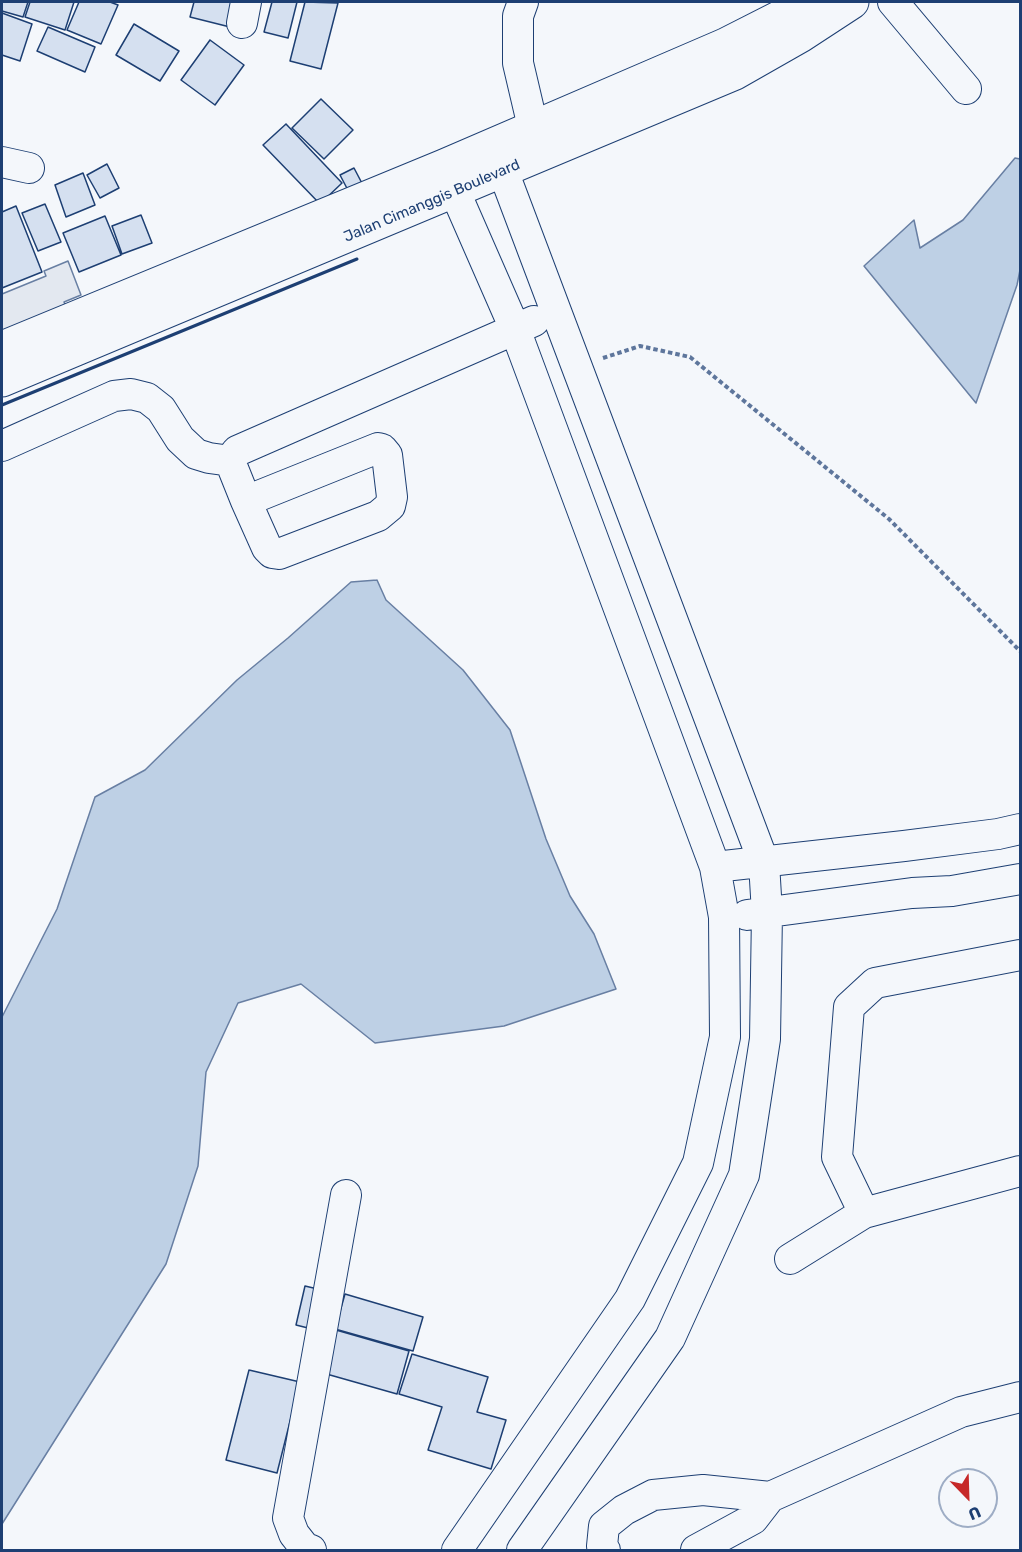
<!DOCTYPE html>
<style>
body{margin:0}
#map{position:relative;width:1022px;height:1552px;overflow:hidden;background:#f4f7fb;font-family:Rubik,sans-serif}
canvas{display:block}
.frame{position:absolute;inset:0;border:3px solid #1d3f73;pointer-events:none}
.north{position:absolute;left:938px;top:1468px;width:60px;height:60px;box-sizing:border-box;background:#f4f7fb;border:2px solid #9eadc5;border-radius:50%;rotate:157deg;font-size:16px;font-weight:700;line-height:24px;text-align:center;color:#1d3f73}
.north::after{content:'';display:block;margin:auto;width:21px;height:27px;background:#c62828;clip-path:polygon(50% 0,100% 100%,50% 72%,0 100%)}
</style>
<div id="map">
<canvas width="1022" height="1552"></canvas>
<div class="frame"></div>
<div class="north">U</div>
</div>
<script>
const ctx = document.querySelector('canvas').getContext('2d');
ctx.lineJoin = 'round';
function fillPath(path, color) { ctx.fillStyle = color; ctx.fill(path, 'evenodd'); }
const poly = rows => new Path2D(rows.map(r => 'M' + r).join(''));
function trace(path, color, width, dash) { ctx.strokeStyle = color; ctx.lineWidth = width; ctx.lineCap = dash ? 'butt' : 'round'; ctx.setLineDash(dash || []); ctx.stroke(path); }
function label(font, color, halo, rows, align = 'center') {
  ctx.font = font + ' Rubik,sans-serif'; ctx.lineWidth = 4.5; ctx.setLineDash([]); ctx.textBaseline = 'middle'; ctx.strokeStyle = halo; ctx.fillStyle = color; for (const [text, x, y, turn = 0] of rows) {
    ctx.save(); ctx.translate(x, y); ctx.rotate((+turn || 0) * Math.PI / 180); ctx.textAlign = isNaN(turn) ? turn : align; if (halo) ctx.strokeText(text, 0, 0); ctx.fillText(text, 0, 0); ctx.restore();
  }
}
const parking = poly([
 [68,261,81,295,64,302,66,307,2,333,2,294,46,276,44,271,68,261]
]);
const water = poly([
 [1015,158,1020,159,1020,270,1017,285,976,403,864,266,914,220,920,248,963,220,1015,158],
 [377,580,386,600,463,670,510,730,546,839,570,896,594,934,616,989,504,1026,375,1043,301,984,238,1003,206,1072,198,1166,166,1264,2,1524,2,1017,57,909,95,797,145,770,237,680,288,638,351,582,377,580]
]);
const building = poly([
 [2,2,28,2,23,17,2,11,2,2],
 [30,2,74,2,65,30,25,17,30,2],
 [79,2,110,2,118,5,101,44,67,30,79,2],
 [194,2,241,2,234,28,190,17,194,2],
 [272,2,297,2,288,38,264,32,272,2],
 [305,2,338,3,321,69,290,61,305,2],
 [2,13,32,24,20,61,2,55,2,13],
 [134,24,179,51,160,81,116,55,134,24],
 [48,27,95,47,85,72,37,51,48,27],
 [210,40,244,65,215,105,181,80,210,40],
 [321,99,353,130,324,159,292,128,321,99],
 [286,124,342,183,320,204,263,145,286,124],
 [107,164,119,188,100,198,87,175,107,164],
 [354,168,365,189,351,196,340,175,354,168],
 [83,173,95,205,66,217,55,185,83,173],
 [45,204,61,242,38,251,22,213,45,204],
 [16,206,42,272,2,288,2,212,16,206],
 [141,215,152,243,122,254,112,226,141,215],
 [105,216,121,255,79,272,63,233,105,216],
 [305,1286,326,1291,316,1330,296,1325,305,1286],
 [345,1294,423,1317,413,1351,335,1329,345,1294],
 [336,1330,409,1351,397,1394,323,1373,336,1330],
 [412,1354,488,1377,477,1412,506,1420,491,1469,428,1450,442,1407,399,1394,412,1354],
 [249,1370,300,1382,277,1473,226,1460,249,1370]
]);
const path = poly([
 [603,358,640,346,690,357,889,519,1020,651]
]);
const minor = poly([
 [523,2,518,16,518,63,533,127],
 [893,2,966,89],
 [242,23,246,2],
 [494,147,764,863,767,913,765,1039,744,1175,670,1338,522,1550],
 [2,162,29,168],
 [445,169,515,329,715,867,724,917,725,1037,698,1163,630,1299,457,1550],
 [2,446,114,396,131,394,147,398,161,409,180,439,196,454,209,458,231,461],
 [246,501,378,448,382,449,387,455,392,497,390,506,378,516,279,554,272,553,267,548,246,501,232,466,232,458,237,451,534,321],
 [715,867,904,846,998,834,1020,829],
 [747,915,912,893,952,891,1020,879],
 [864,1213,837,1157,849,1007,875,983,1020,955],
 [790,1259,864,1213,1020,1171],
 [770,1497,961,1412,1020,1397],
 [311,1550,305,1548,294,1534,288,1518,346,1195],
 [605,1550,602,1546,604,1526,624,1510,653,1495,703,1490,770,1497,753,1519,696,1550]
]);
const major = poly([
 [2,348,444,166,725,45,794,10,805,2],
 [2,380,735,73,800,36,852,2]
]);
const wall = poly([
 [2,405,357,259]
]);
const streetNames = [
 ["Jalan Cimanggis Boulevard",432,201,-23]
];
fillPath(parking, '#e3e8f0');
trace(parking, '#687fa3', 1.5);
fillPath(water, '#bed0e5');
trace(water, '#687fa3', 1.5);
fillPath(building, '#d5e0f0');
trace(building, '#1d3f73', 1.5);
trace(minor, '#1d3f73', 32);
trace(major, '#1d3f73', 35);
trace(path, '#5e769c', 4, [4.5, 3]);
trace(minor, '#f4f7fb', 30);
trace(major, '#f4f7fb', 33);
trace(wall, '#1d3f73', 3);
label('15px', '#1d3f73', '#f4f7fb', streetNames);
</script>
